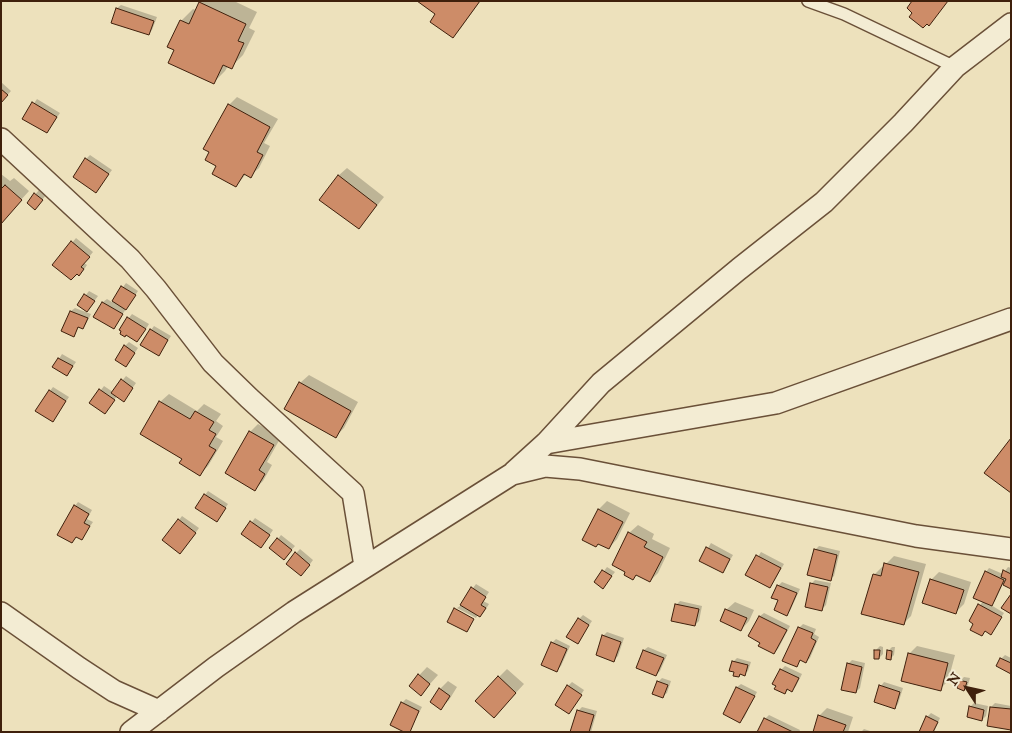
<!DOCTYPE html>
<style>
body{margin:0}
#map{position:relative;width:1012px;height:733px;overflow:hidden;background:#ede1bc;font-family:"IM FELL Great Primer",serif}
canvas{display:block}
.frame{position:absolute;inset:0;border:2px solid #3f200c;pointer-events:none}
.north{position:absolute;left:942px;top:663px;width:50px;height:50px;-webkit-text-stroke:4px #f3ecd3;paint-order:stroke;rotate:305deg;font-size:14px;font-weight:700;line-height:20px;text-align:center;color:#3f200c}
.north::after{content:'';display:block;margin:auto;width:18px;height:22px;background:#3f200c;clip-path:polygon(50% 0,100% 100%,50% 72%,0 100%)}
</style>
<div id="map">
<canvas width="1012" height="733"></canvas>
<div class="frame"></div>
<div class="north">N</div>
</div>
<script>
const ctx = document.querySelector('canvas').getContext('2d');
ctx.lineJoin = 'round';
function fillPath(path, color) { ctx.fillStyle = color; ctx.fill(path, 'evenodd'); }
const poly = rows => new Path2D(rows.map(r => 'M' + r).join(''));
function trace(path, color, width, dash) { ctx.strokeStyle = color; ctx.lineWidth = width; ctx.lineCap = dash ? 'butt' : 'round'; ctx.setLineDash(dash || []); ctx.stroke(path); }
const shadow = poly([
 [202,1,234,1,257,12,249,28,255,31,243,55,231,67,228,66,225,71,213,83,176,49,181,21,193,9,196,10],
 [420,1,480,1,461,28,453,37,437,14],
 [121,5,157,17,152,30,148,34,117,8],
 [1,82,11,91,1,102],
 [237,97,278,119,264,143,270,146,259,168,250,176,246,174,236,186,218,166,229,105],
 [37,99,60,113,47,132,24,118],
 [90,155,112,170,96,191,86,159],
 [347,168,384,197,359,228,338,176],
 [1,174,10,181,14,178,29,191,1,222],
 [39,190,46,195,39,204,28,203],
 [76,238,93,252,84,263,87,265,83,271,54,265],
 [126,283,138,291,114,327,95,316,103,302,107,299,112,302],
 [89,291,98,296,87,311,78,305],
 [75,308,91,314,86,324,83,328,79,327,73,335,63,331,71,311],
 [132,314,149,324,141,337,120,329],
 [154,326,171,336,159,354,151,330],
 [129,342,138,348,126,366,125,346],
 [62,354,76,362,67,375,54,367],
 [309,375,358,402,344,428,336,436,300,383],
 [126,376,136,383,127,396,117,396,108,409,91,403,104,386,113,392],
 [53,387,69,397,53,421,50,391],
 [169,394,197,411,204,404,221,414,216,421,223,426,216,437,223,441,208,466,200,474,184,459,160,402],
 [258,424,281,437,267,462,272,465,263,481,255,489,250,432],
 [208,491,228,504,220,516,205,495],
 [607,501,630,513,617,539,609,548,599,509],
 [78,502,92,510,87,519,93,522,82,538,77,536,72,542,75,506],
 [182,516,199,528,184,549,164,540],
 [255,518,273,530,264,543,243,534],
 [638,525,654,534,652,539,670,548,658,573,650,581,629,533],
 [281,535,295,546,287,555,278,539],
 [711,543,733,555,723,572,701,560],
 [819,546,840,551,834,576,830,579,815,550],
 [300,549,313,560,305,571,287,563],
 [761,552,784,564,773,583,769,587,747,574],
 [894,556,926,564,911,616,903,624,874,575,882,567,884,567,886,564],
 [607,567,615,572,603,587,596,582],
 [1008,567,1011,568,1011,587,1003,584,995,601,991,605,1004,613,991,633,986,630,982,635,975,623,970,620,983,601,986,572,989,568,1003,574],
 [939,572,971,582,964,604,956,612,931,580],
 [815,580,831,583,826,605,822,609,811,584],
 [782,582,800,589,790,611,786,614,780,599,778,586],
 [476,584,489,592,483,601,489,604,484,612,480,616,478,614,476,618,457,608,460,606],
 [680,601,702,606,699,621,695,625,676,605],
 [735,602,754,610,749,621,741,630,726,610],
 [764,613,790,626,778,649,774,653,750,636,760,616],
 [583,615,592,621,577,643,579,619],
 [803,624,816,629,814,634,819,637,810,658,806,662,801,659,796,666,799,628],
 [607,632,624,638,618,656,614,660,603,636],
 [556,639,570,646,561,666,557,670,552,643],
 [880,646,883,647,883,654,879,658,876,650],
 [917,646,955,655,948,681,940,689,909,654],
 [648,647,667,655,660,671,656,675,638,667,644,650],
 [892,647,895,647,894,655,890,659,888,651],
 [1005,655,1011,658,1011,673,1001,659],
 [737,658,751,662,748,671,744,674,741,674,739,676,736,671,733,662],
 [852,660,865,663,860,688,856,692,848,664],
 [785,666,802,674,796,686,792,690,789,689,785,693,781,670],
 [427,667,438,675,421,694,410,685],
 [507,669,524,684,502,708,499,677],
 [964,677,970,678,968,685,964,689,960,681],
 [662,678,671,681,667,693,663,696,658,682],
 [448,681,457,687,449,700,441,708,440,689],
 [572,682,584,690,572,709,568,686],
 [884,682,903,688,898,704,895,707,881,686],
 [741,684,757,692,744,718,740,721,724,713,737,687],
 [406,699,422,707,409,732,402,703],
 [974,703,988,706,986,716,982,720,970,707],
 [995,703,1011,706,1011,728,991,707],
 [582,707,597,711,591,732,572,732,578,711],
 [827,708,853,717,848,732,814,732,819,716],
 [931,713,940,718,934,732,920,732,927,717],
 [769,715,800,730,799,732,758,732,765,719],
 [864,729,873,732,861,732]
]);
const building = poly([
 [417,1,480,1,453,38,430,22,435,14,417,1],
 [912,1,948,1,929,26,927,24,923,28,909,17,912,13,907,8,912,1],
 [199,2,246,24,238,41,244,43,232,69,223,65,214,84,168,63,174,50,167,47,180,20,189,24,199,2],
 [116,8,154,21,149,35,111,23,116,8],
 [1,89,8,95,1,103,1,89],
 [32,102,57,117,47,133,22,119,32,102],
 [228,104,270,127,257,152,263,155,251,178,244,174,236,187,212,174,216,166,205,160,209,152,203,149,228,104],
 [85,158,109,174,96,193,73,177,85,158],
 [338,175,377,205,359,229,319,200,338,175],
 [5,185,22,200,1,224,1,189,5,185],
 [34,193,43,200,35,210,27,203,34,193],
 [71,241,90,257,81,267,84,269,79,276,77,274,71,280,52,265,71,241],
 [121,286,136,295,126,310,112,301,121,286],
 [84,294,95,301,87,312,77,305,84,294],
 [102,302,123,314,114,329,93,317,102,302],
 [70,311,88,318,83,329,78,327,74,337,61,331,70,311],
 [127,317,146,329,137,342,126,335,125,337,120,334,121,331,119,330,127,317],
 [150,329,168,340,159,356,140,345,150,329],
 [124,345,135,353,126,367,115,360,124,345],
 [58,358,73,366,67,376,52,367,58,358],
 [121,379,133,388,124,402,111,393,121,379],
 [299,382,351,411,336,438,284,409,299,382],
 [99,389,115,400,105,414,89,403,99,389],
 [49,390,66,401,53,422,35,411,49,390],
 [159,401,190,419,195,411,214,422,209,430,216,434,209,446,216,450,200,476,179,463,182,459,140,434,159,401],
 [249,431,274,445,259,470,265,474,255,491,225,473,249,431],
 [1011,438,1011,493,984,473,1011,438],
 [204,494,226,508,217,522,195,508,204,494],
 [74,505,89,514,84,523,90,526,82,540,76,537,72,543,57,535,74,505],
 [598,509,623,522,609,549,598,544,596,547,582,540,598,509],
 [178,519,196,533,180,554,162,540,178,519],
 [250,521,270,535,261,548,241,534,250,521],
 [628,532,647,542,644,547,663,557,650,582,636,575,633,580,624,575,625,572,612,565,628,532],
 [277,538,292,550,284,560,269,548,277,538],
 [706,547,730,559,723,573,699,561,706,547],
 [814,549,837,555,831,581,807,575,814,549],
 [295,552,310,565,301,576,286,564,295,552],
 [756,555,781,568,770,588,745,575,756,555],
 [884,563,919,572,904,625,861,614,873,574,881,576,884,563],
 [602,570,612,576,603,589,594,582,602,570],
 [1003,570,1011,574,1011,589,1003,585,1006,579,1001,577,1003,570],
 [985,571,1004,580,992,606,973,598,985,571],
 [930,579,964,590,956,614,922,603,930,579],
 [810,583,828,587,822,611,805,607,810,583],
 [777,585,797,593,787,616,774,610,778,600,771,598,777,585],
 [471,587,486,597,481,605,486,608,480,617,460,605,471,587],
 [1011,594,1011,614,1001,608,1011,594],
 [675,604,699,609,695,626,671,621,675,604],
 [978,604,1002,617,991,635,985,631,982,636,970,630,973,624,969,621,978,604],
 [454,608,474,619,467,632,447,622,454,608],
 [725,609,747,618,741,631,720,621,725,609],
 [759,616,787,630,774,654,758,646,760,643,748,636,759,616],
 [578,618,589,625,578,644,566,637,578,618],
 [798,627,813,633,811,638,816,641,806,663,800,660,797,667,782,661,798,627],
 [602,635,621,642,614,662,596,655,602,635],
 [551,642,567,649,557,672,541,665,551,642],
 [643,650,664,658,656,676,636,668,643,650],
 [874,650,880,650,879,659,874,659,874,650],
 [887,650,892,651,891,660,886,659,887,650],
 [908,653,948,663,941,691,901,681,908,653],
 [1000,658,1011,663,1011,674,996,666,1000,658],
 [732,661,748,665,745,676,740,674,739,677,733,676,734,672,729,671,732,661],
 [847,663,862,667,856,693,841,690,847,663],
 [780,669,799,678,792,692,787,689,785,694,774,689,776,686,772,684,780,669],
 [418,674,430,684,421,696,409,686,418,674],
 [498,676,516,693,494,718,475,701,498,676],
 [959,680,967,682,964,691,957,688,959,680],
 [657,681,668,685,663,698,652,694,657,681],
 [567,685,582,695,569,714,555,705,567,685],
 [879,685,900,692,895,709,874,702,879,685],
 [736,687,755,696,740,723,723,714,736,687],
 [439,688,450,696,441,710,430,702,439,688],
 [401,702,419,711,410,732,404,732,390,725,401,702],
 [969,706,984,710,982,721,967,717,969,706],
 [990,707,1011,709,1011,730,987,726,990,707],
 [577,710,594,715,589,732,570,732,577,710],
 [818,715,846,725,843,732,813,732,818,715],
 [926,716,938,722,933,732,919,732,926,716],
 [764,718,793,732,757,732,764,718]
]);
const service = poly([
 [808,1,844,14,955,67]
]);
const minor = poly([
 [1,139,130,259,156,289,213,363,249,398,353,493,365,566],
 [546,443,776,403,1011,319],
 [514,472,546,443,601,383,739,269,824,202,903,123,955,67,1011,24],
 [1,613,79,668,114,691,159,711],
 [131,732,216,667,294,612,512,474,545,466,580,469,916,536,1011,549]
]);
fillPath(shadow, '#0003');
fillPath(building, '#cd8c68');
trace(building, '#3f200c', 1);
trace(service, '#6a5038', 14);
trace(minor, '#6a5038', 24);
trace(service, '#f3ecd3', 11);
trace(minor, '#f3ecd3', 21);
</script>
